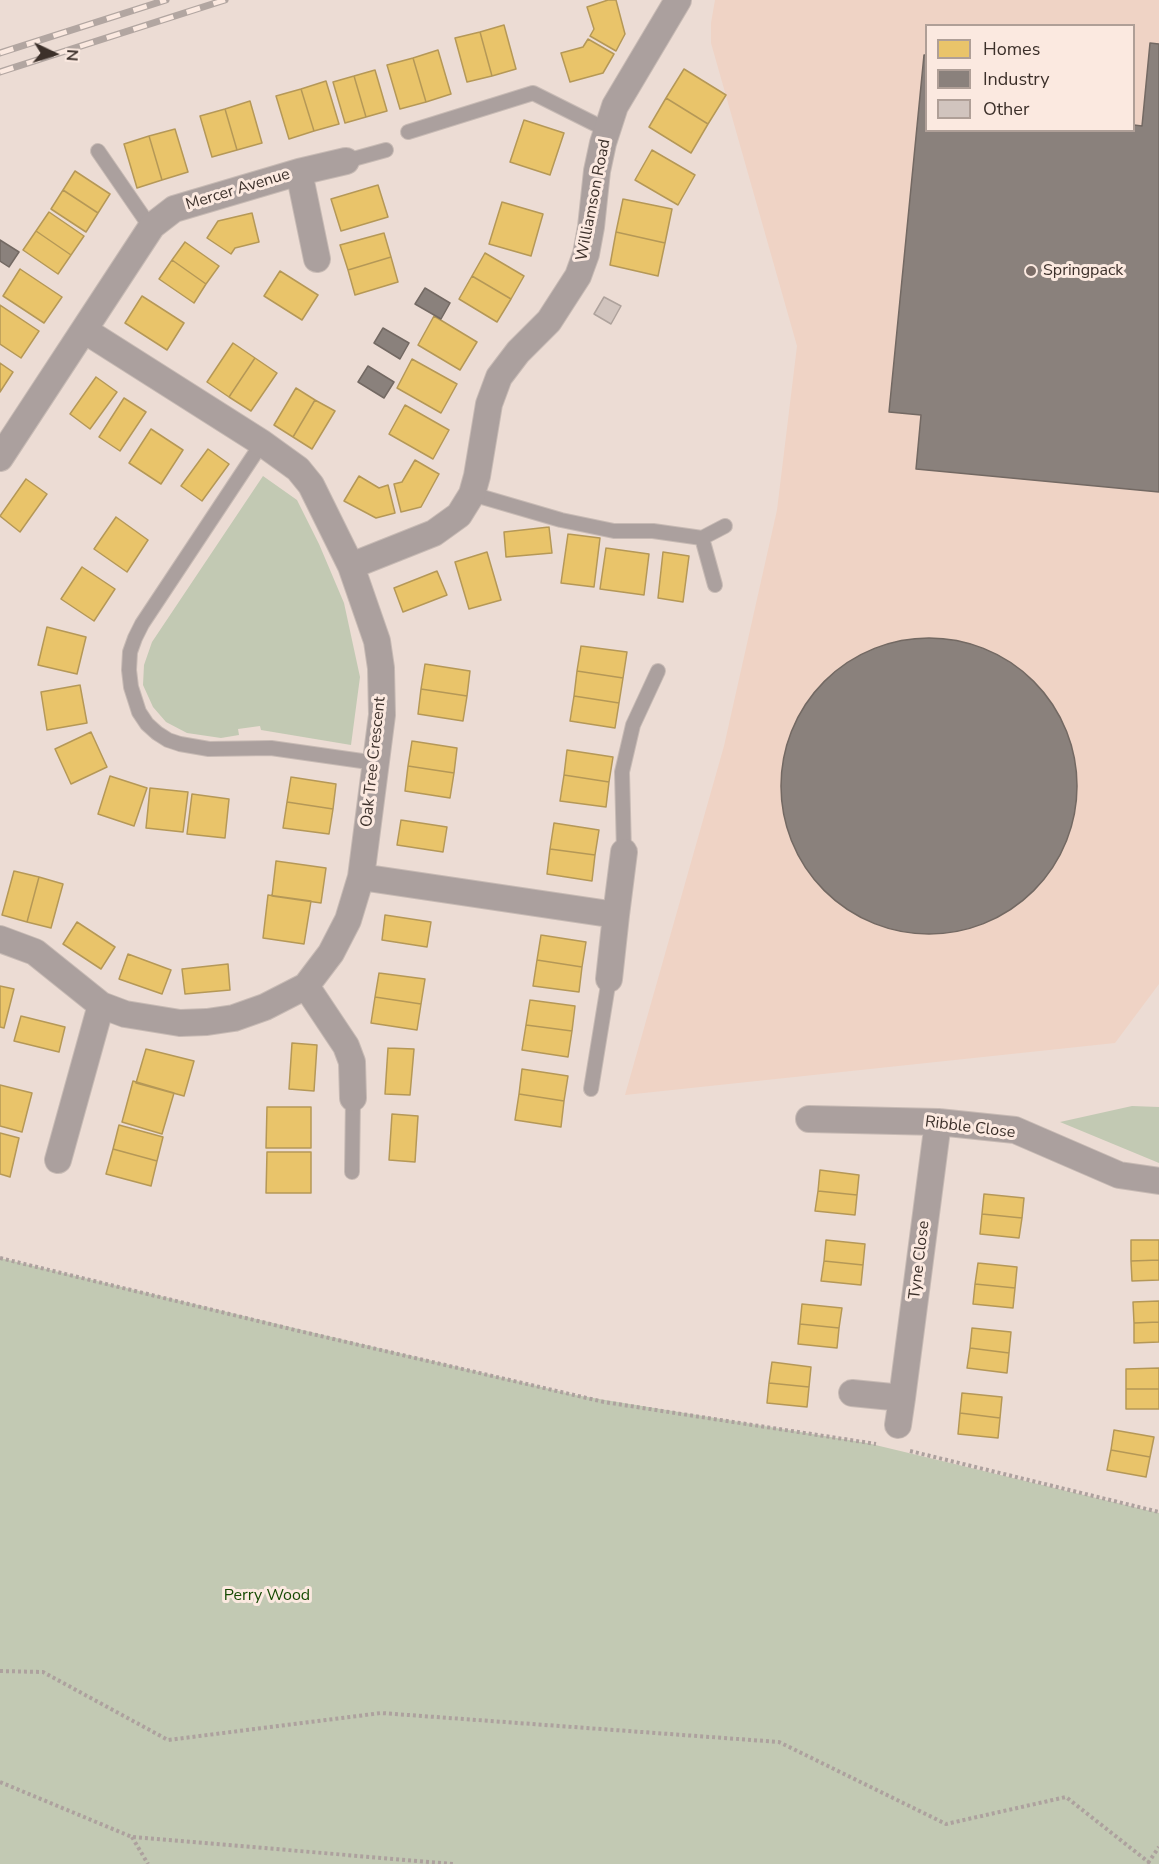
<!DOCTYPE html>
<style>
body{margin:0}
#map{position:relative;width:1159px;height:1864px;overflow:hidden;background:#ecdcd4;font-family:"Nunito Sans",sans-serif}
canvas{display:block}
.legend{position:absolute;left:925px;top:24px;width:210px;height:108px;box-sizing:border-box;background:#fbe9e0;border:2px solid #af9f97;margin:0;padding:8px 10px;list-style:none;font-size:18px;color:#3c302a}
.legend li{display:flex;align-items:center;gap:12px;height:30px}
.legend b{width:30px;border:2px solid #af9f97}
.north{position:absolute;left:24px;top:24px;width:60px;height:60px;-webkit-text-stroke:4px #fbe9e0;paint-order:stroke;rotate:94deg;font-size:16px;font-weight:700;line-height:24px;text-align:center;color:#3c302a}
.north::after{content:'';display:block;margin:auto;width:21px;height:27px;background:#3c302a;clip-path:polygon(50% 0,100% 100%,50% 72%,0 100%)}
</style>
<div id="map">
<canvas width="1159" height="1864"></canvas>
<ul class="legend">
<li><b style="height:16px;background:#e9c46a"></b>Homes</li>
<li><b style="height:16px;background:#8a817c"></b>Industry</li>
<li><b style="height:16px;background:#d1c4be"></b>Other</li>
</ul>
<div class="north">N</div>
</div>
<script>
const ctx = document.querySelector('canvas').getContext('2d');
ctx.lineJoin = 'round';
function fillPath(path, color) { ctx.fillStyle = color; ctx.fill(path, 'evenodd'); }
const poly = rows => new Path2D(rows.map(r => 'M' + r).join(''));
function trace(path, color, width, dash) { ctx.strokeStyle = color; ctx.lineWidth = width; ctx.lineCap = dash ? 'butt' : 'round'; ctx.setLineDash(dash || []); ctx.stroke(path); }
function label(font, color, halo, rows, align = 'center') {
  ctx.font = font + ' "Nunito Sans",sans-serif'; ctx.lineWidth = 6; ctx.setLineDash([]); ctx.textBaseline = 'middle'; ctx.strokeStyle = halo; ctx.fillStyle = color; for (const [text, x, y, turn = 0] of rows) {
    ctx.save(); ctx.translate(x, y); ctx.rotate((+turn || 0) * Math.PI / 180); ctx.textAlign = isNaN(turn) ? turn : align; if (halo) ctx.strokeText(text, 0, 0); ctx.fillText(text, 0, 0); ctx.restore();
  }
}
const built = poly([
 [715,0,1159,0,1159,984,1115,1043,625,1095,724,746,777,510,797,346,711,43,711,23],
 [926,26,1134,26,1134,130,926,130]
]);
const green = poly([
 [263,476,297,500,319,544,344,603,360,677,351,745,261,730,260,726,238,729,239,735,221,738,187,733,166,722,153,707,143,685,144,665,152,642],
 [1132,1106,1159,1107,1159,1163,1060,1122],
 [0,1258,575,1395,867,1443,1159,1513,1159,1864,0,1864]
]);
const homes = poly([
 [608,0,616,0,625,34,616,51,590,36,594,29,587,7,608,0],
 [504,25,516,69,492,76,480,32,504,25],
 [480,32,492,76,467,82,455,38,480,32],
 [588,39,614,54,603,73,570,82,561,53,583,47,588,39],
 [438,50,451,94,426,102,413,58,438,50],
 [413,58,426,102,400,109,387,65,413,58],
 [684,69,726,95,708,124,666,98,684,69],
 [375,70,387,111,366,117,354,76,375,70],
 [354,76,366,117,345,123,333,82,354,76],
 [326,81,339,124,314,131,301,89,326,81],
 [301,89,314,131,289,139,276,96,301,89],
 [666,98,708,124,691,153,649,127,666,98],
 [250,101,262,143,237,150,225,109,250,101],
 [225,109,237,150,212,157,200,116,225,109],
 [524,120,564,133,550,175,510,162,524,120],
 [175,129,188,172,162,180,149,136,175,129],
 [149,136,162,180,137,188,124,144,149,136],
 [652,150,695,175,678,205,635,180,652,150],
 [75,171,110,194,98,213,63,190,75,171],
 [378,185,388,217,341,231,331,199,378,185],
 [63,190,98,213,86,232,51,209,63,190],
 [623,199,672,209,665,243,616,232,623,199],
 [502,202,543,214,531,256,489,244,502,202],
 [49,212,84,236,71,255,36,231,49,212],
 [252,213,259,242,235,248,231,254,207,238,218,221,252,213],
 [36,231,71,255,58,274,23,250,36,231],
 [616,232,665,243,658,276,610,265,616,232],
 [384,233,391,257,348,270,340,245,384,233],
 [185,242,219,266,206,284,172,260,185,242],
 [485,253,524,276,511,299,472,276,485,253],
 [391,257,398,282,355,295,348,270,391,257],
 [172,260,206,284,194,303,159,279,172,260],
 [20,269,62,297,44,323,3,296,20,269],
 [280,271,318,295,302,320,264,296,280,271],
 [472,276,511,299,497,322,459,299,472,276],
 [142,296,184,323,167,350,125,323,142,296],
 [0,305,39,331,21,358,0,344,0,305],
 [434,316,477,342,460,370,418,345,434,316],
 [233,343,255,358,229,397,207,382,233,343],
 [255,358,277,373,251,411,229,397,255,358],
 [412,359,457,384,441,413,397,388,412,359],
 [0,363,13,372,0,392,0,363],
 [96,377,117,392,90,429,70,414,96,377],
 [296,388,315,400,293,437,274,425,296,388],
 [124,398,146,412,120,451,99,437,124,398],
 [315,400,335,411,312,449,293,437,315,400],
 [405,405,449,430,433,459,389,434,405,405],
 [151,429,183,450,161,484,129,463,151,429],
 [208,449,229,464,202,501,181,486,208,449],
 [415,460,439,474,421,507,401,512,394,484,402,482,415,460],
 [359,476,379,488,388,485,395,513,376,518,344,501,359,476],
 [26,479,47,494,20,532,0,516,26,479],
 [116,517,148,540,127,572,94,549,116,517],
 [549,527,552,553,506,557,504,532,549,527],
 [568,534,600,538,594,587,561,583,568,534],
 [606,548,649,554,644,595,600,589,606,548],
 [487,552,501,600,469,609,455,562,487,552],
 [663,552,689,556,683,602,658,598,663,552],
 [82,567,115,589,94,621,61,599,82,567],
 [437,571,447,595,403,612,394,588,437,571],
 [47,627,86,637,77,674,38,665,47,627],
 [581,646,627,652,623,678,577,671,581,646],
 [425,664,470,671,467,696,421,689,425,664],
 [577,671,623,678,619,703,574,696,577,671],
 [80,685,87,723,47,730,41,692,80,685],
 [421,689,467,696,463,721,418,714,421,689],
 [574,696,619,703,615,728,570,721,574,696],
 [91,732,107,767,71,784,55,749,91,732],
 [412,741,457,748,454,773,408,766,412,741],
 [567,750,613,757,609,782,564,775,567,750],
 [408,766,454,773,450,798,405,791,408,766],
 [564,775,609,782,606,807,560,801,564,775],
 [110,776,147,788,134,826,98,814,110,776],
 [291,777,336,784,333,809,287,802,291,777],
 [150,788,188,792,183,832,146,828,150,788],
 [192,794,229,799,225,838,187,834,192,794],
 [287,802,333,809,329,834,283,828,287,802],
 [401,820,447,827,443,852,397,845,401,820],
 [554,823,599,830,595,855,550,849,554,823],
 [550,849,595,855,592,881,547,874,550,849],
 [276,861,326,868,321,903,272,896,276,861],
 [14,871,39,877,27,922,2,915,14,871],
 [39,877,63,884,51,928,27,922,39,877],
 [268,895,311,901,304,944,263,938,268,895],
 [385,915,431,922,427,947,382,940,385,915],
 [77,922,115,947,101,969,63,944,77,922],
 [541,935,586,942,582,967,537,960,541,935],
 [128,954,171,970,162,994,119,979,128,954],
 [537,960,582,967,579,992,533,986,537,960],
 [228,964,230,990,185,994,182,969,228,964],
 [379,973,425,979,421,1004,375,997,379,973],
 [0,986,14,989,4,1028,0,1027,0,986],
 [375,997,421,1004,417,1030,371,1023,375,997],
 [530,1000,575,1006,572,1031,526,1025,530,1000],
 [21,1016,65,1027,59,1052,14,1041,21,1016],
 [526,1025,572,1031,568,1057,522,1050,526,1025],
 [292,1043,317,1045,314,1091,289,1089,292,1043],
 [388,1048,414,1049,410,1095,385,1094,388,1048],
 [146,1049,194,1061,184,1096,136,1083,146,1049],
 [522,1069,568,1076,564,1101,519,1094,522,1069],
 [133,1081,174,1093,162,1134,122,1122,133,1081],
 [0,1085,32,1093,22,1132,0,1126,0,1085],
 [519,1094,564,1101,561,1127,515,1120,519,1094],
 [267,1107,311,1107,311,1148,266,1148,267,1107],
 [392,1114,418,1116,415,1162,389,1160,392,1114],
 [119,1125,163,1137,157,1161,113,1149,119,1125],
 [0,1133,19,1138,10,1177,0,1174,0,1133],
 [113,1149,157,1161,151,1186,106,1174,113,1149],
 [267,1152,311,1152,311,1193,266,1193,267,1152],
 [820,1170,859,1175,857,1195,818,1191,820,1170],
 [818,1191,857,1195,855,1215,815,1211,818,1191],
 [984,1194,1024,1198,1022,1218,982,1214,984,1194],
 [982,1214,1022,1218,1019,1238,980,1234,982,1214],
 [826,1240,865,1244,863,1265,824,1261,826,1240],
 [1131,1240,1159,1240,1159,1260,1131,1261,1131,1240],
 [1159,1260,1159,1280,1132,1281,1131,1261,1159,1260],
 [824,1261,863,1265,861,1285,821,1281,824,1261],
 [978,1263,1017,1267,1015,1288,975,1284,978,1263],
 [975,1284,1015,1288,1013,1308,973,1304,975,1284],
 [1159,1301,1159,1322,1134,1323,1133,1302,1159,1301],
 [802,1304,842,1308,839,1328,800,1324,802,1304],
 [1159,1322,1159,1342,1134,1343,1134,1323,1159,1322],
 [800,1324,839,1328,837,1348,798,1344,800,1324],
 [972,1328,1011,1332,1009,1353,970,1348,972,1328],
 [970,1348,1009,1353,1007,1373,967,1368,970,1348],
 [772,1362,811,1367,809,1387,769,1383,772,1362],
 [1159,1368,1159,1389,1126,1389,1126,1369,1159,1368],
 [769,1383,809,1387,807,1407,767,1403,769,1383],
 [1126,1389,1159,1389,1159,1409,1126,1409,1126,1389],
 [962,1393,1002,1397,1000,1418,960,1413,962,1393],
 [960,1413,1000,1418,998,1438,958,1434,960,1413],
 [1114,1430,1154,1437,1150,1457,1111,1450,1114,1430],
 [1111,1450,1150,1457,1146,1477,1107,1470,1111,1450]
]);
const industry = poly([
 [1150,43,1159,44,1159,492,916,469,921,415,889,412,924,55,926,55,926,130,1134,130,1134,125,1142,126,1150,43],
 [0,240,19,252,9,267,0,261,0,240],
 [425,288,450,303,441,319,415,304,425,288],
 [383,328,409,343,400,359,374,343,383,328],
 [368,366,394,382,384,398,358,382,368,366],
 '781 786a148 148 0 1 1 296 0a148 148 0 1 1-296 0Z'
]);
const building = poly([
 [604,297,621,306,611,324,594,314,604,297]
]);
const path = poly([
 [0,1258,295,1330,604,1402,876,1444],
 [910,1451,1159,1512],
 [0,1671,43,1672,168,1740,381,1713,779,1742,946,1824,1066,1797,1151,1864],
 [0,1782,132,1837,454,1864],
 [132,1837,148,1864],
 [1148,1863,1159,1847]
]);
const service = poly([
 [408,132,533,93,607,130],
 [98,151,151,228],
 [346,161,386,150],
 [262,443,142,624,135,638,130,652,129,670,131,687,139,712,147,724,157,733,168,740,180,744,209,749,271,748,376,763],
 [472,494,561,520,614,531,653,531,702,538,715,585],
 [702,538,725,526],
 [624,852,622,772,633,725,658,671],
 [591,1089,609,979],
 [352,1172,353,1098]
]);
const minor = poly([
 [299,172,317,259],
 [0,458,152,226,174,209,299,172,346,161],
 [351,566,434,533,459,515,472,494,477,476,489,404,499,377,518,352,549,321,578,276,586,254,591,227,597,171,603,143,615,106,678,0],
 [361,877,616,915,609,979],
 [616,915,624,852],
 [0,939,35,952,101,1005,125,1014,180,1023,207,1022,234,1018,265,1007,306,986,331,953,348,920,361,877,382,715,381,668,377,641,351,566,311,485,298,469,262,443,84,330],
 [306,986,346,1046,352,1062,353,1098],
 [809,1119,938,1122,1015,1130,1119,1175,1159,1181],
 [58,1160,101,1005],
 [852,1393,902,1398,898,1425],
 [902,1398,938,1122]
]);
const rail = poly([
 [0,53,166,0],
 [0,72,225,0]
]);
const markers = [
 [1031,271,6,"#7a6c66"]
];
const streetNames = [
 ["Mercer Avenue",238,190,-17],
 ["Williamson Road",594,200,-79],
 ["Oak Tree Crescent",374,762,-84],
 ["Ribble Close",970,1128,7],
 ["Tyne Close",920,1260,-83]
];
const poiNames = [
 ["Springpack",1043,271]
];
const parkNames = [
 ["Perry Wood",267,1596]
];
fillPath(built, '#efd3c5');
fillPath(green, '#c2c9b3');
fillPath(homes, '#e9c46a');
trace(homes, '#b59857', 1.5);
fillPath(industry, '#8a817c');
trace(industry, '#736963', 1.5);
fillPath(building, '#d1c4be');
trace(building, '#aea29c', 1.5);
trace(service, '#c7bab4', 16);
trace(minor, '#c7bab4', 28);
trace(path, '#ada19e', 4, [3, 3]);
trace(service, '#aba09e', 14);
trace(minor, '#aba09e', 26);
trace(rail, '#b2a6a1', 7);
trace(rail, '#fbe9e0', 4.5, [14]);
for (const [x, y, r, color] of markers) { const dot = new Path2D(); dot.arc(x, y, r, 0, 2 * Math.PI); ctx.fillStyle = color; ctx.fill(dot); trace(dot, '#fbe9e0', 2); }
label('16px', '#3c302a', '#fbe9e0', streetNames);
label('16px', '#3c302a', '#fbe9e0', poiNames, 'left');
label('16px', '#174a03', '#fbe9e0', parkNames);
</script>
